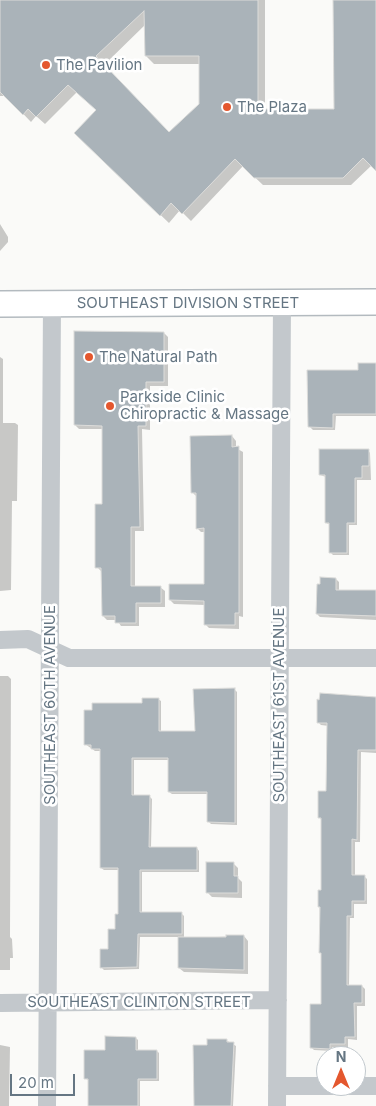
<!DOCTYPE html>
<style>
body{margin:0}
#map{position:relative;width:376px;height:1106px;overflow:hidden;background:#fafaf8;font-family:Inter,sans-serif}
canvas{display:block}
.north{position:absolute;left:316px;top:1046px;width:50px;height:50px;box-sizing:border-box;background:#fff;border:1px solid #c1c8cd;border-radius:50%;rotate:0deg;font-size:14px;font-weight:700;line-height:20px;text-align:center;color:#657683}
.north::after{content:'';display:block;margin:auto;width:18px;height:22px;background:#e4572e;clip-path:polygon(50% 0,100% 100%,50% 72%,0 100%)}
.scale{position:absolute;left:10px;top:1074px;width:65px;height:22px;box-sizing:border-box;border:2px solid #657683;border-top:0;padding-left:6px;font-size:15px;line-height:18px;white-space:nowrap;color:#657683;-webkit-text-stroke:4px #fff;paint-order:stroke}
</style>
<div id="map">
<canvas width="376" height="1106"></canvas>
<div class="north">N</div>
<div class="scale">20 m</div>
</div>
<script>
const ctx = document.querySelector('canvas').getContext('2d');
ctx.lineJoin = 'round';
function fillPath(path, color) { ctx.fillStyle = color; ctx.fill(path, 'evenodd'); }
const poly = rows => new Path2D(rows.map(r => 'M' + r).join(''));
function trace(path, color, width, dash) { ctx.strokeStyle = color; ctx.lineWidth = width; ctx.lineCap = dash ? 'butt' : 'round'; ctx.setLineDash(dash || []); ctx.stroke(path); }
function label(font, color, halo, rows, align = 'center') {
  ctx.font = font + ' Inter,sans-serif'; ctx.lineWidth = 5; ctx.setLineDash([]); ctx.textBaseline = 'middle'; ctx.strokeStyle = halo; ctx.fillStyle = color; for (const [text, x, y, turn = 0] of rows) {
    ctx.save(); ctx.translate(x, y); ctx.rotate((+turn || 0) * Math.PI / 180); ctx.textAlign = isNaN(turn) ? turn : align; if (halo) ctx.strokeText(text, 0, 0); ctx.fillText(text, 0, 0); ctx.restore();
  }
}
const shadow = poly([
 [0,0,265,0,265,111,335,110,334,0,376,0,376,169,372,165,351,185,263,185,243,166,191,221,180,210,169,223,75,133,98,111,77,92,45,124,36,116,31,122,6,96,0,96],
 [146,24,146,56,154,64,201,64,200,104,169,134,104,65],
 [0,224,8,237,8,242,0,251],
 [164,333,168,337,168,386,150,386,150,430,142,429,144,531,135,531,135,587,160,587,165,591,165,607,139,607,139,626,121,626,117,620,107,620,103,616,102,572,97,567,103,505,104,429,79,429,75,425],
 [0,357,3,359,3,423,15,423,18,425,17,501,12,501,11,590,0,591],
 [376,365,376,416,336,416,335,430,313,430,310,427,359,371],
 [232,436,236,441,236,448,243,452,243,617,239,616,239,629,209,628,205,624,205,605,174,604,170,600,205,585,206,532,201,532,197,528,197,497,192,492],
 [368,450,370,453,371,480,357,480,357,525,349,525,349,555,333,555,331,553,331,525,326,523,326,477,320,475],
 [336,579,339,582,339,591,376,591,376,620,320,617,317,614],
 [0,676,8,676,11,679,10,937,12,939,13,958,10,958,10,970,0,970],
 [235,690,237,692,237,825,211,824,209,822,208,794,172,794,169,792,169,760,134,760,134,796,149,796,152,799,151,848,197,848,199,851,199,872,142,872,142,913,182,914,184,916,184,938,244,936,248,941,248,974,184,972,179,968,179,937,140,937,139,969,104,970,101,967,116,931,119,915,119,870,104,870,101,868,101,751,95,751,85,744,143,704,158,699,161,701,161,733,196,732],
 [376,698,376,753,361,752,360,842,355,842,355,876,364,876,367,879,367,904,354,904,354,918,350,918,349,986,362,986,365,989,365,1006,357,1006,357,1040,348,1039,348,1047,332,1047,333,1051,314,1050,311,1047,323,1006,319,891,322,891,322,821,319,817,327,792,329,726,321,725,318,722],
 [233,863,238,868,238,878,242,882,242,898,212,897,207,892],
 [136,1038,138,1040,138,1051,157,1051,159,1053,159,1081,140,1081,140,1106,89,1106,89,1081,85,1078,106,1051],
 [226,1040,236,1046,233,1106,195,1106,209,1046],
 [0,1045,10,1047,9,1106,0,1106]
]);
const building = poly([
 [0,0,258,0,258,109,334,109,333,0,376,0,376,171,363,158,343,178,254,178,235,159,182,214,171,203,160,216,74,133,96,110,68,85,36,117,28,109,23,115,0,92,0,0],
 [144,11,145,56,199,56,199,104,169,132,96,56,144,11],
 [74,331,164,332,164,382,146,382,146,426,138,426,140,527,131,527,131,586,161,586,161,603,136,603,136,623,115,623,115,616,102,616,101,568,95,568,95,504,102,504,102,426,74,425,74,331],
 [358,363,376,363,376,414,333,414,333,428,308,427,307,370,358,370,358,363],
 [232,435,232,447,239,446,239,613,235,613,235,625,204,625,204,601,169,600,169,584,204,584,204,528,196,529,196,493,191,493,190,436,232,435],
 [319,449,369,449,369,466,362,466,362,478,355,478,355,523,347,523,347,553,329,553,329,523,325,523,325,475,319,475,319,449],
 [320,577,336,578,336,590,376,590,376,616,316,614,317,584,320,584,320,577],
 [235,688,235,823,207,822,207,792,168,792,168,758,132,758,132,795,150,795,149,847,197,847,197,870,140,870,140,912,182,912,182,934,138,934,137,967,100,968,100,949,108,949,108,929,115,929,115,914,118,914,118,868,100,868,100,749,91,749,91,745,84,745,84,710,92,710,92,703,142,703,142,698,159,698,159,731,195,731,193,689,235,688],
 [320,693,376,697,376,750,358,750,357,840,352,839,352,875,365,875,365,901,352,901,352,916,347,916,347,985,362,985,362,1003,354,1003,355,1037,345,1037,345,1044,330,1044,330,1049,310,1048,310,1004,321,1004,321,953,319,953,320,907,318,907,318,890,321,890,321,818,318,818,318,791,326,791,327,723,317,723,317,699,319,700,320,693],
 [206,862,234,862,234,876,238,876,238,893,206,893,206,862],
 [226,935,244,935,244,970,178,968,178,937,226,937,226,935],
 [105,1036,136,1037,136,1050,157,1050,157,1079,138,1079,138,1106,88,1106,88,1079,84,1079,84,1050,105,1050,105,1036],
 [207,1039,227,1039,227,1042,234,1042,231,1106,194,1106,193,1045,207,1045,207,1039]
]);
const street = poly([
 [0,640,28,639,69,658,376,658],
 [0,1003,278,1000],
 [277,1086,376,1086],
 [47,1106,52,304],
 [277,1106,282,303]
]);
const secondary = poly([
 [0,304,376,302]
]);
const markers = [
 [46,65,5,"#e4572e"],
 [227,107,5,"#e4572e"],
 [89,357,5,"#e4572e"],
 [110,406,5,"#e4572e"]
];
const poiNames = [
 ["The Pavilion",56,65],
 ["The Plaza",237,107],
 ["The Natural Path",99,357],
 ["Parkside Clinic",120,397],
 ["Chiropractic & Massage",120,414]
];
const streetNames = [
 ["SOUTHEAST DIVISION STREET",188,303],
 ["SOUTHEAST 60TH AVENUE",50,705,-90],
 ["SOUTHEAST 61ST AVENUE",279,705,-90],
 ["SOUTHEAST CLINTON STREET",139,1002]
];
fillPath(shadow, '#0003');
fillPath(building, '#aab3b9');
trace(building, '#dcdcda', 1);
trace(secondary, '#b3babf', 28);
trace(street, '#c3c8cc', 18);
trace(secondary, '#fff', 25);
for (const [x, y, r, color] of markers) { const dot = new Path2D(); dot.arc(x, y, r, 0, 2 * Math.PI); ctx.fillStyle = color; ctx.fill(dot); trace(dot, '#fff', 2); }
label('15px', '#657683', '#fff', poiNames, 'left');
label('15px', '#657683', '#fff', streetNames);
</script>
